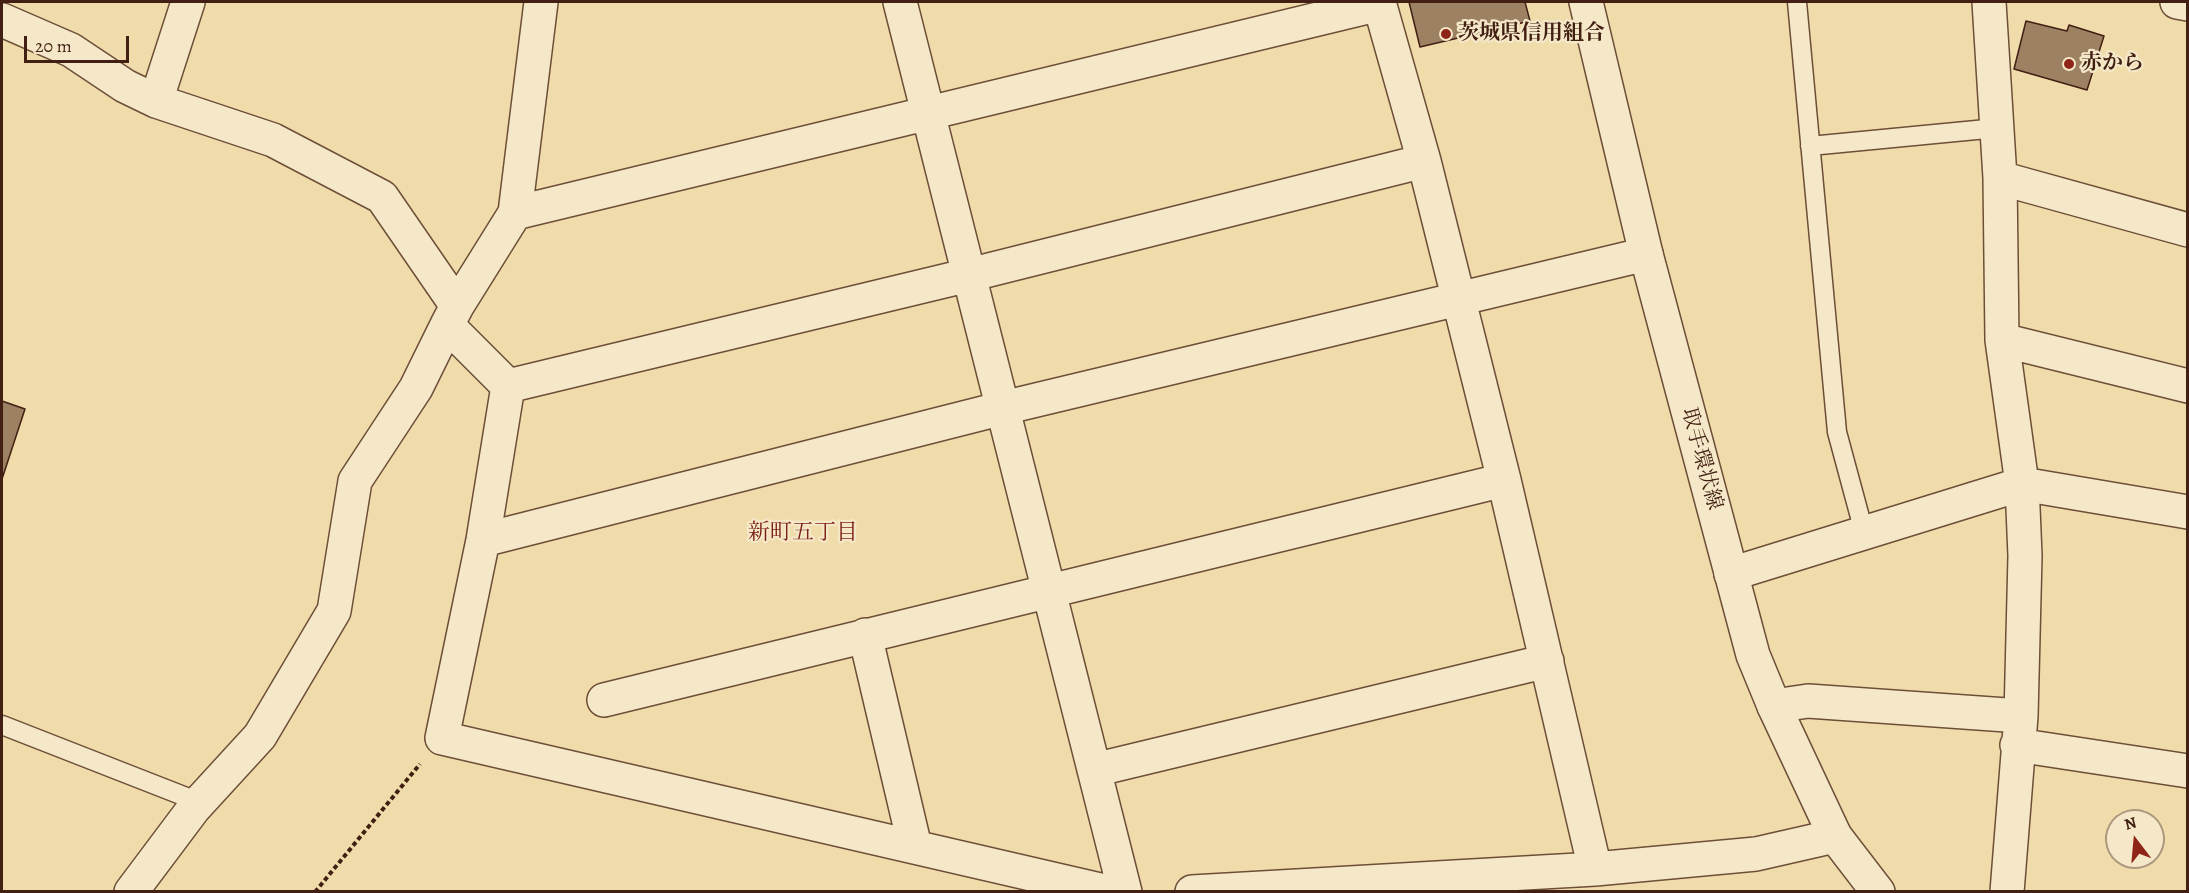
<!DOCTYPE html>
<meta charset="utf-8">
<style>
body{margin:0}
#map{position:relative;width:2189px;height:893px;overflow:hidden;background:#f0dcab;font-family:Alegreya,serif}
canvas{display:block}
.frame{position:absolute;inset:0;border:3px solid #411f12;pointer-events:none}
.north{position:absolute;left:2105px;top:809px;width:60px;height:60px;box-sizing:border-box;background:#f5e8c8;border:2px solid #ad987f;border-radius:50%;rotate:344deg;font-size:16px;font-weight:700;line-height:24px;text-align:center;color:#411f12}
.north::after{content:'';display:block;margin:auto;width:21px;height:27px;background:#8f2418;clip-path:polygon(50% 0,100% 100%,50% 72%,0 100%)}
.scale{position:absolute;left:24px;top:36px;width:105px;height:27px;box-sizing:border-box;border:3px solid #411f12;border-top:0;padding-left:8px;font-size:18px;line-height:21px;white-space:nowrap;color:#411f12;-webkit-text-stroke:4px #f5e8c8;paint-order:stroke}
</style>
<div id="map">
<canvas width="2189" height="893"></canvas>
<div class="frame"></div>
<div class="north">N</div>
<div class="scale">20 m</div>
</div>
<script>
const ctx = document.querySelector('canvas').getContext('2d');
ctx.lineJoin = 'round';
function fillPath(path, color) { ctx.fillStyle = color; ctx.fill(path, 'evenodd'); }
const poly = rows => new Path2D(rows.map(r => 'M' + r).join(''));
function trace(path, color, width, dash) { ctx.strokeStyle = color; ctx.lineWidth = width; ctx.lineCap = dash ? 'butt' : 'round'; ctx.setLineDash(dash || []); ctx.stroke(path); }
function label(font, color, halo, rows, align = 'center') {
  ctx.font = font + ' Alegreya,"Noto Serif JP",serif'; ctx.lineWidth = 4.5; ctx.setLineDash([]); ctx.textBaseline = 'middle'; ctx.strokeStyle = halo; ctx.fillStyle = color; for (const [text, x, y, turn = 0] of rows) {
    ctx.save(); ctx.translate(x, y); ctx.rotate((+turn || 0) * Math.PI / 180); ctx.textAlign = isNaN(turn) ? turn : align; if (halo) ctx.strokeText(text, 0, 0); ctx.fillText(text, 0, 0); ctx.restore();
  }
}
const building = poly([
 [1409,2,1525,2,1530,21,1420,47,1409,2],
 [2026,21,2067,31,2069,25,2104,36,2087,90,2014,69,2026,21],
 [2,401,25,409,2,479,2,401]
]);
const path = poly([
 [315,892,420,764]
]);
const service = poly([
 [1797,2,1837,432,1864,532],
 [1810,146,1997,128],
 [2,725,199,802]
]);
const minor = poly([
 [900,2,1125,892],
 [1379,2,1424,161,1504,480,1595,869],
 [1989,2,2000,178,2002,340,2022,484,2025,556,2021,716,2007,892],
 [2,20,71,50,125,86,156,101,273,140,382,197,457,306,447,325,508,386],
 [156,101,188,2],
 [2000,178,2188,230],
 [515,213,1380,4],
 [457,306,515,213,541,2],
 [2002,340,2188,386],
 [508,386,483,540,442,738,1109,892],
 [508,386,969,275,1424,161],
 [483,540,1003,408,1646,254],
 [1731,574,2022,484,2188,512],
 [865,635,915,847],
 [604,700,1504,480],
 [1774,706,1808,701,2021,716],
 [2017,745,2188,771],
 [1094,770,1547,661],
 [131,892,194,808,260,736,334,611,355,481,416,388,447,325],
 [1192,892,1595,869,1756,854,1835,836]
]);
const tertiary = poly([
 [1586,2,1646,254,1753,655,1774,706,1835,836,1878,892],
 [2177,2,2188,4]
]);
const markers = [
 [1446,34,6,"#8f2418"],
 [2069,64,6,"#8f2418"]
];
const poiNames = [
 ["茨城県信用組合",1458,34],
 ["赤から",2081,64]
];
const streetNames = [
 ["取手環状線",1701,459,75]
];
const neighbourhoodNames = [
 ["新町五丁目",803,534]
];
fillPath(building, '#9c8162');
trace(building, '#411f12', 1.5);
trace(service, '#6d4e38', 21);
trace(minor, '#6d4e38', 36);
trace(tertiary, '#6d4e38', 36);
trace(path, '#411f12', 4, [4.5, 3]);
trace(service, '#f5e8c8', 18);
trace(minor, '#f5e8c8', 33);
trace(tertiary, '#f5e8c8', 33);
for (const [x, y, r, color] of markers) { const dot = new Path2D(); dot.arc(x, y, r, 0, 2 * Math.PI); ctx.fillStyle = color; ctx.fill(dot); trace(dot, '#f5e8c8', 2); }
label('bold 21px', '#411f12', '#f5e8c8', poiNames, 'left');
label('21px', '#411f12', '#f5e8c8', streetNames);
label('22px', '#7a1f14', '#f5e8c8', neighbourhoodNames);
</script>
